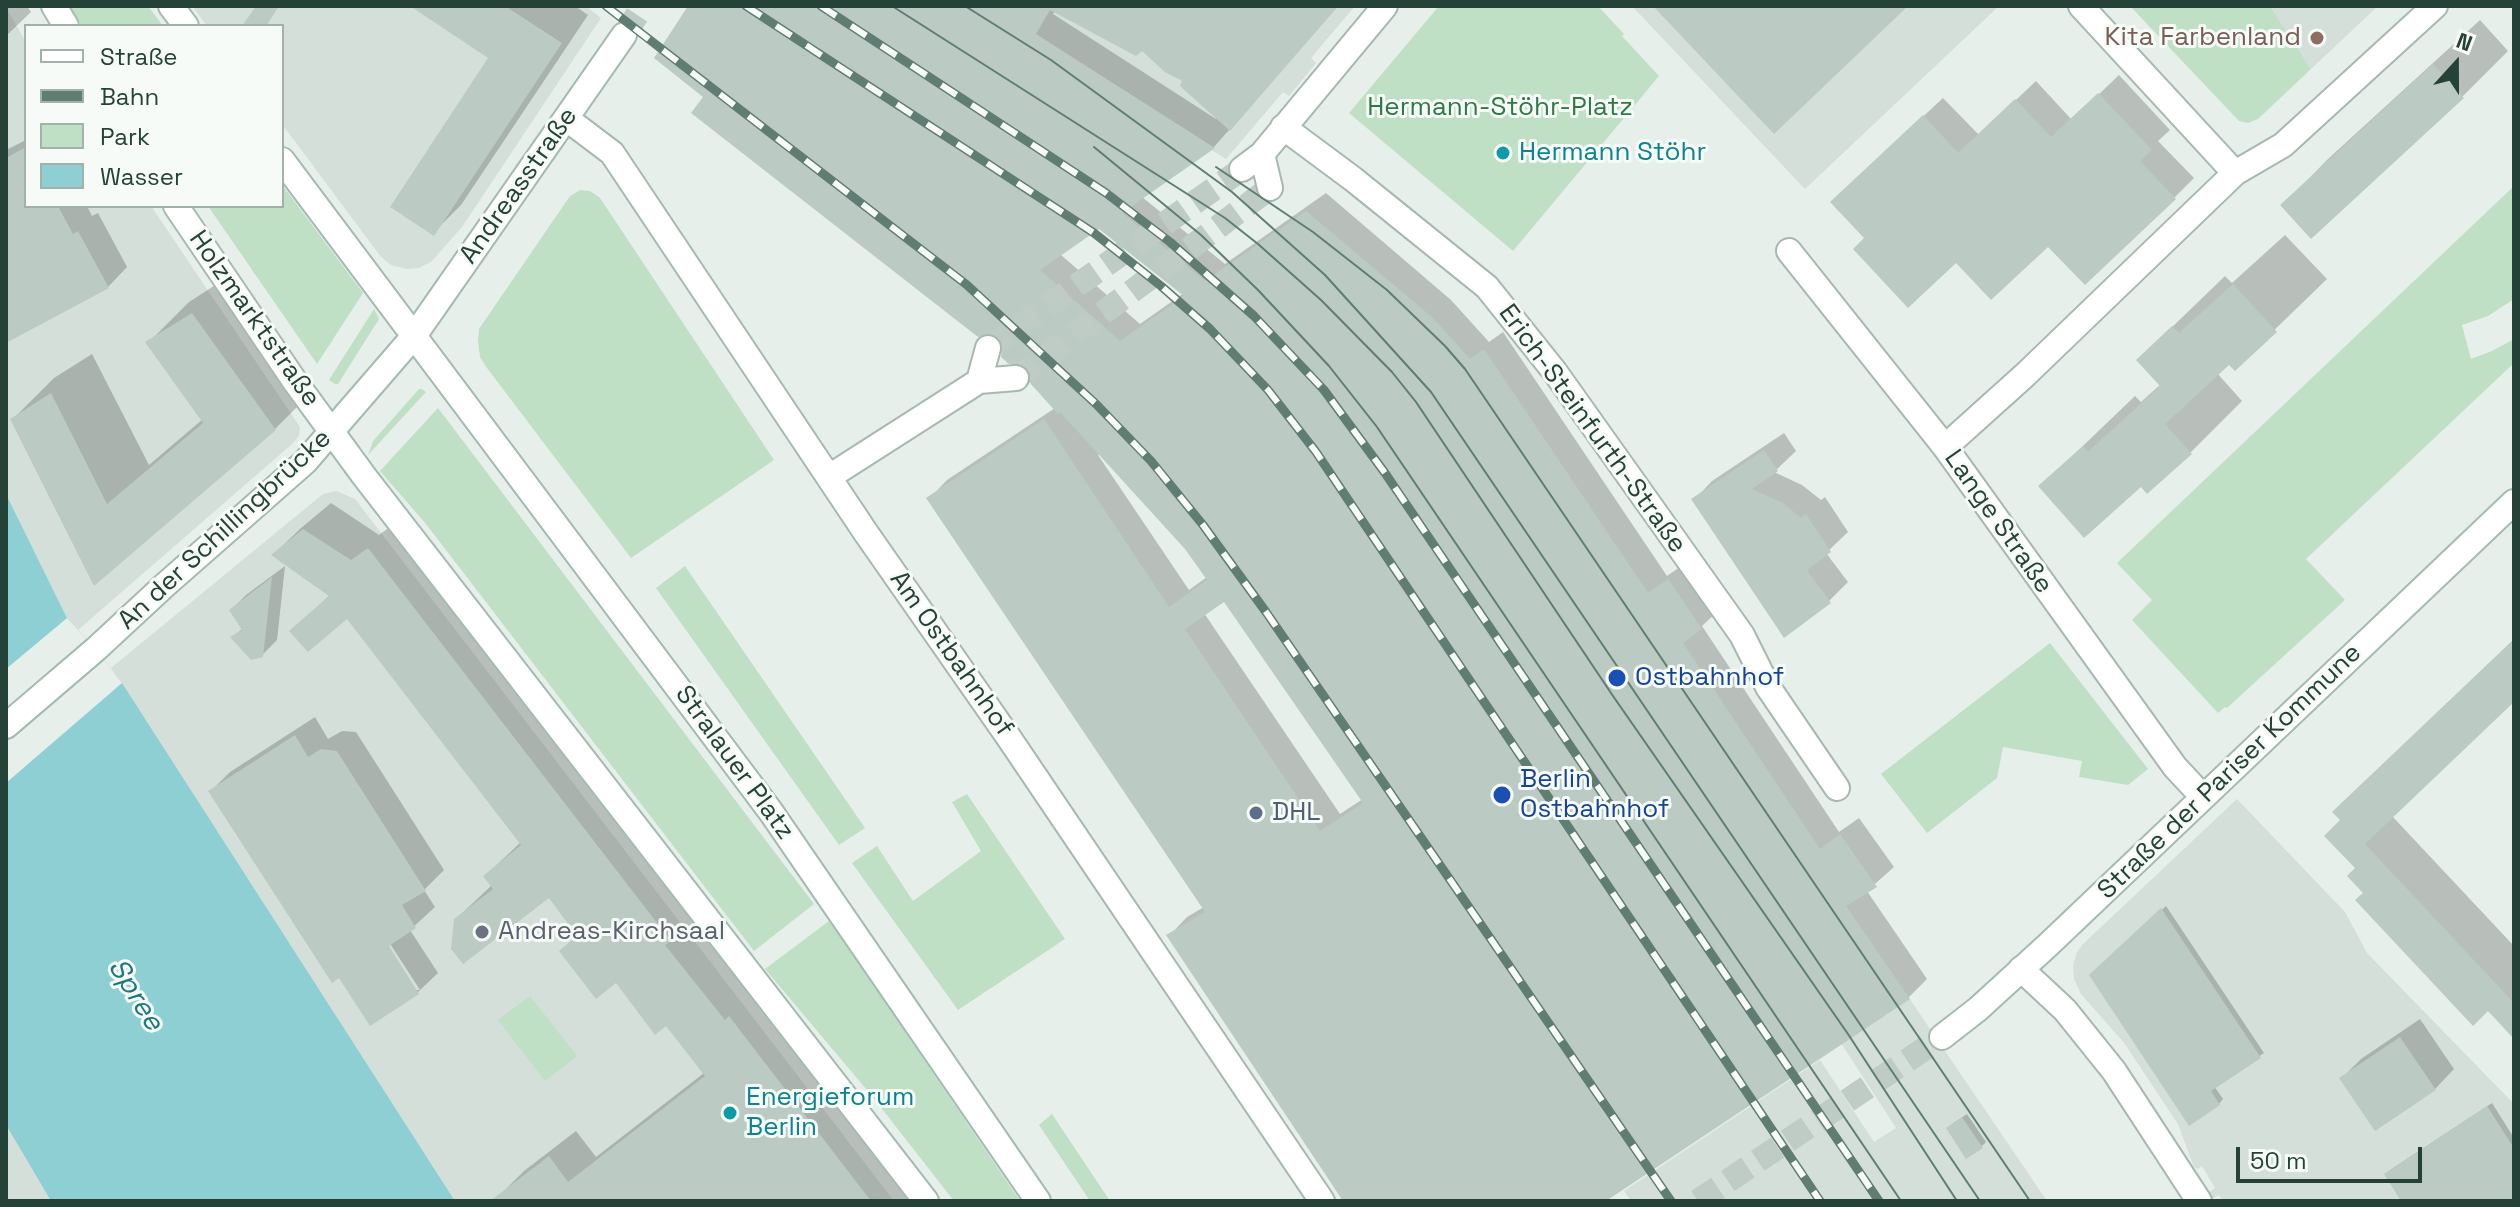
<!DOCTYPE html>
<meta charset="utf-8">
<style>
body{margin:0}
#map{position:relative;width:2520px;height:1207px;overflow:hidden;background:#e6efea;font-family:"Space Grotesk",sans-serif}
canvas{display:block}
.frame{position:absolute;inset:0;border:8px solid #244237;pointer-events:none}
.legend{position:absolute;left:24px;top:24px;width:260px;height:184px;box-sizing:border-box;background:#f7fbf8;border:2px solid #a3b1ab;margin:0;padding:10px 14px;list-style:none;font-size:24px;color:#244237}
.legend li{display:flex;align-items:center;gap:16px;height:40px}
.legend b{width:40px;border:2px solid #a3b1ab}
.north{position:absolute;left:2416px;top:24px;width:80px;height:80px;-webkit-text-stroke:6px #f7fbf8;paint-order:stroke;rotate:21deg;font-size:22px;font-weight:700;line-height:32px;text-align:center;color:#244237}
.north::after{content:'';display:block;margin:auto;width:28px;height:36px;background:#244237;clip-path:polygon(50% 0,100% 100%,50% 72%,0 100%)}
.scale{position:absolute;left:2236px;top:1147px;width:186px;height:36px;box-sizing:border-box;border:4px solid #244237;border-top:0;padding-left:10px;font-size:24px;line-height:28px;white-space:nowrap;color:#244237;-webkit-text-stroke:6px #f7fbf8;paint-order:stroke}
</style>
<div id="map">
<canvas width="2520" height="1207"></canvas>
<div class="frame"></div>
<ul class="legend">
<li><b style="height:10px;background:#fff"></b>Straße</li>
<li><b style="height:10px;background:#5f7d72"></b>Bahn</li>
<li><b style="height:22px;background:#bfe0c5"></b>Park</li>
<li><b style="height:22px;background:#8ecfd4"></b>Wasser</li>
</ul>
<div class="north">N</div>
<div class="scale">50 m</div>
</div>
<script>
const ctx = document.querySelector('canvas').getContext('2d');
ctx.lineJoin = 'round';
function fillPath(path, color) { ctx.fillStyle = color; ctx.fill(path, 'evenodd'); }
const poly = rows => new Path2D(rows.map(r => 'M' + r).join(''));
function trace(path, color, width, dash) { ctx.strokeStyle = color; ctx.lineWidth = width; ctx.lineCap = dash ? 'butt' : 'round'; ctx.setLineDash(dash || []); ctx.stroke(path); }
function label(font, color, halo, rows, align = 'center') {
  ctx.font = font + ' "Space Grotesk",sans-serif'; ctx.lineWidth = 6; ctx.setLineDash([]); ctx.textBaseline = 'middle'; ctx.strokeStyle = halo; ctx.fillStyle = color; for (const [text, x, y, turn = 0] of rows) {
    ctx.save(); ctx.translate(x, y); ctx.rotate((+turn || 0) * Math.PI / 180); ctx.textAlign = isNaN(turn) ? turn : align; if (halo) ctx.strokeText(text, 0, 0); ctx.fillText(text, 0, 0); ctx.restore();
  }
}
const built = poly([
 [192,6,586,6,601,18,462,227,431,262,419,268,407,269,391,265,381,257,282,124,282,26,207,26],
 [984,6,1355,6,1311,58,1316,63,1289,96,1283,92,1226,159],
 [1632,6,1999,6,1805,189],
 [2270,6,2378,6,2311,69],
 [6,8,26,42,26,206,151,206,300,427,299,436,292,444,78,630,67,618,6,494],
 [336,491,355,499,894,1201,455,1201,111,668,323,494],
 [2237,799,2345,912,2367,953,2514,1104,2514,1201,2223,1201,2219,1195,2212,1199,2208,1193,2215,1188,2202,1166,2198,1169,2194,1167,2178,1124,2125,1044,2081,994,2074,979,2073,965,2077,952,2083,944],
 [1907,995,2047,1201,1631,1201,1624,1191,1820,1060,1874,1142,1896,1128,1839,1040],
 [6,1125,51,1201,6,1201]
]);
const green = poly([
 [68,6,148,6,163,26,82,26],
 [1439,6,1598,6,1624,34,1622,36,1659,76,1513,251,1349,113],
 [2130,6,2270,6,2311,69,2258,119,2248,123,2239,121],
 [282,185,363,293,317,364,208,206,282,206],
 [2514,186,2514,299,2488,316,2462,325,2471,359,2492,351,2514,339,2514,363,2306,559,2345,600,2227,708,2225,707,2218,713,2132,620,2152,600,2117,563],
 [580,190,590,191,600,198,774,460,631,558,487,368,480,357,478,341,479,329,570,196],
 [374,309,379,319,338,384,335,384,329,380],
 [419,389,422,389,426,392,368,455,373,441],
 [438,408,814,904,754,951,426,524,380,471],
 [685,566,865,828,839,845,656,588],
 [2050,643,2148,769,2128,785,2079,777,2082,761,2003,747,1997,778,1927,833,1881,774],
 [967,794,1065,939,958,1010,852,863,877,846,913,901,981,851,952,802],
 [829,921,848,948,1020,1201,954,1201,872,1096,765,969],
 [530,996,577,1056,545,1081,498,1020],
 [1052,1114,1110,1201,1090,1201,1039,1125]
]);
const water = poly([
 [6,494,67,618,96,649,122,683,455,1201,51,1201,6,1125]
]);
const pier = poly([
 [67,618,96,649,122,683,6,783,6,669]
]);
const shadow = poly([
 [6,6,27,6,31,12,6,36],
 [413,6,575,6,588,15,461,205,433,233,491,58],
 [690,6,1338,6,1214,147,1142,197,1225,264,1326,193,1451,300,1489,342,1503,332,1667,576,1687,562,1720,609,1702,626,1839,832,1859,818,1894,867,1867,891,1927,979,1909,997,1604,1201,1346,1201,1169,936,1187,917,1204,907,929,499,947,480,1055,408,1029,368,1005,345,999,335,706,97],
 [1056,10,1143,49,1184,80,1217,117,1216,119,1053,14],
 [1099,227,1184,293,1140,324,1060,254],
 [1100,454,1187,548,1207,577,1189,590,1098,455],
 [1224,599,1363,799,1340,814,1204,613],
 [2480,20,2508,51,2463,96,2312,236,2283,205,2328,159],
 [2119,75,2170,130,2158,141,2194,178,2174,198,2048,244,1956,260,1867,238,1852,183,1943,98,1979,135,2036,81,2072,120],
 [26,140,26,206,87,206,92,216,98,213,127,267,108,287,6,340,6,150],
 [2285,235,2327,279,2235,368,2229,362,2217,373,2242,401,2190,453,2141,485,2041,486,2135,396,2141,402,2161,384,2138,360,2225,276,2232,283],
 [234,273,316,388,275,429,95,583,13,419,54,378,92,354,149,465,203,419,148,343,189,302],
 [1784,433,1796,451,1774,472,1802,485,1821,500,1825,497,1848,532,1826,553,1848,582,1829,601,1694,500,1712,481],
 [331,503,379,535,395,523,696,913,691,918,918,1201,500,1201,497,1198,524,1171,576,1131,596,1157,704,1073,666,1023,616,980,561,951,578,934,549,895,456,919,492,885,485,876,521,842,347,616,291,631,330,595,274,554,301,528],
 [285,566,277,640,262,655,233,637,243,628,231,610,246,595],
 [2514,640,2514,699,2392,816,2514,946,2514,1036,2365,892,2358,868,2327,836],
 [315,717,328,739,342,731,356,732,444,870,424,890,435,907,410,930,438,973,418,992,370,1023,211,791,230,772],
 [385,936,420,990,415,990,382,939],
 [2166,906,2264,1053,2214,1086,2223,1099,2219,1104,2092,976],
 [2420,1019,2454,1069,2435,1089,2342,1078,2361,1059],
 [2492,1103,2514,1138,2514,1201,2404,1201,2390,1170],
 [1967,1114,1986,1142,1982,1146,1952,1124]
]);
const building = poly([
 [256,6,279,6,266,26,242,26],
 [410,6,505,6,562,43,434,236,390,207,488,58],
 [688,6,1338,6,1230,131,1180,86,1182,81,1165,72,1142,51,1136,56,1050,10,1036,34,1215,148,1122,213,1205,281,1306,211,1433,318,1470,359,1484,349,1648,593,1668,579,1702,629,1683,643,1820,849,1840,834,1877,887,1846,906,1910,999,1606,1201,1343,1201,1166,935,1205,912,926,498,1044,419,1169,607,1207,580,1185,549,1060,412,1058,414,1030,383,1031,376,1028,369,1022,364,1009,364,1001,357,1003,345,998,337,991,333,978,337,691,113,703,97,654,58],
 [1099,229,1184,296,1120,341,1040,270],
 [1224,602,1363,803,1320,831,1185,629],
 [1653,6,1908,6,1774,134],
 [2433,64,2464,98,2311,239,2280,205],
 [2098,93,2152,150,2140,161,2176,199,2085,285,2048,247,1991,300,1956,263,1908,308,1853,249,1864,238,1830,202,1923,115,1958,153,2015,99,2051,137],
 [26,147,26,206,58,206,73,234,78,231,109,288,6,343,6,158],
 [2233,284,2277,332,2235,371,2229,365,2165,424,2192,454,2147,494,2141,487,2084,538,2038,486,2083,446,2088,452,2160,386,2136,360,2172,326,2179,333],
 [192,313,276,430,94,586,10,419,51,393,107,504,203,423,145,342],
 [1764,450,1778,471,1752,489,1783,503,1801,518,1806,514,1831,552,1807,570,1831,603,1784,638,1691,499],
 [303,529,351,560,368,548,671,941,665,945,725,1020,729,1016,871,1201,490,1201,549,1156,568,1182,705,1076,666,1026,655,1035,616,983,596,999,559,951,577,936,549,898,463,964,451,949,454,919,493,889,483,876,521,845,347,619,308,652,289,631,329,596,271,555],
 [272,577,263,657,251,660,230,637,242,630,229,610],
 [2514,639,2514,702,2365,844,2514,1003,2514,1039,2488,1011,2473,1026,2355,900,2363,893,2347,876,2355,868,2324,836,2340,820,2332,812],
 [295,735,308,757,321,749,337,751,426,891,402,905,416,928,389,946,419,994,370,1026,339,978,332,983,208,791],
 [2161,908,2261,1058,2211,1091,2220,1105,2189,1126,2089,975],
 [2400,1037,2436,1090,2375,1131,2339,1078],
 [2487,1106,2514,1148,2514,1201,2401,1201,2384,1174],
 [1962,1117,1983,1148,1966,1159,1946,1128]
]);
const streetTunnel = poly([
 [988,348,1242,169],
 [1016,378,1270,188]
]);
const secondaryTunnel = poly([
 [624,35,643,6],
 [1698,1201,1942,1037]
]);
const street = poly([
 [2081,6,2235,173],
 [567,119,612,153,866,533,1007,735,1322,1201],
 [1283,127,1353,179,1487,287,1555,372,1742,635,1768,687,1837,788],
 [1262,154,1270,188],
 [1242,169,1262,154,1385,6],
 [1789,251,1945,447,2175,767,2203,797],
 [979,381,988,348],
 [1945,447,2025,375,2235,173,2283,145,2435,6],
 [829,477,979,381,1016,378],
 [2021,969,2065,1010,2114,1071,2199,1201]
]);
const secondary = poly([
 [54,6,66,26],
 [171,6,186,26],
 [282,160,771,812,1038,1201],
 [176,206,296,383,364,476,926,1201],
 [6,726,96,649,165,585,305,462,414,336,624,35],
 [1942,1037,1978,1009,2048,945,2514,502]
]);
const tram = poly([
 [892,6,1225,218,1258,244,1321,300,1392,372,1416,402,1613,696,1848,1034,1957,1201],
 [965,6,1051,60,1232,192,1325,275,1431,392,1980,1201],
 [1094,147,1201,235,1258,290,1329,366,1377,427,1901,1201],
 [1216,167,1313,232,1387,290,1445,346,1465,369,2030,1201]
]);
const rail = poly([
 [606,6,967,285,1096,404,1151,461,1203,525,1266,612,1671,1201],
 [746,6,1094,233,1161,286,1210,329,1268,390,1316,452,1820,1201],
 [821,6,1106,193,1170,242,1254,316,1324,390,1385,473,1879,1201]
]);
const markers = [
 [2317,38,8,"#8d6e63"],
 [1503,153,8,"#0f9aa8"],
 [1617,678,10,"#1a4fb4"],
 [1502,795,10,"#1a4fb4"],
 [1256,813,8,"#5c6f8a"],
 [482,932,8,"#6b7280"],
 [730,1113,8,"#0f9aa8"]
];
const educationNames = [
 ["Kita Farbenland",2301,38]
];
const parkNames = [
 ["Hermann-Stöhr-Platz",1500,108]
];
const cultureNames = [
 ["Hermann Stöhr",1519,153],
 ["Energieforum",746,1098],
 ["Berlin",746,1128]
];
const streetNames = [
 ["Andreasstraße",519,186,-55],
 ["Holzmarktstraße",254,319,55],
 ["Erich-Steinfurth-Straße",1592,429,54],
 ["Lange Straße",1998,522,55],
 ["An der Schillingbrücke",225,530,-43],
 ["Am Ostbahnhof",951,654,55],
 ["Stralauer Platz",734,763,54],
 ["Straße der Pariser Kommune",2230,772,-44]
];
const transitNames = [
 ["Ostbahnhof",1635,678],
 ["Berlin",1520,780],
 ["Ostbahnhof",1520,810]
];
const serviceNames = [
 ["DHL",1272,813]
];
const worshipNames = [
 ["Andreas-Kirchsaal",498,932]
];
const waterNames = [
 ["Spree",135,995,58]
];
fillPath(built, '#d4dfd9');
fillPath(green, '#bfe0c5');
fillPath(water, '#8ecfd4');
fillPath(pier, '#e6efea');
fillPath(shadow, '#0003');
fillPath(building, '#bbcac3');
trace(streetTunnel, '#bfccc6', 24, [24, 12]);
trace(secondaryTunnel, '#bfccc6', 24, [24, 12]);
trace(street, '#a8b8b1', 28);
trace(secondary, '#a4bbb1', 28);
trace(street, '#fff', 24);
trace(secondary, '#fff', 24);
trace(tram, '#5f7d72', 2);
trace(rail, '#5f7d72', 9);
trace(rail, '#f7fbf8', 6, [18]);
for (const [x, y, r, color] of markers) { const dot = new Path2D(); dot.arc(x, y, r, 0, 2 * Math.PI); ctx.fillStyle = color; ctx.fill(dot); trace(dot, '#f7fbf8', 3); }
label('26px', '#785e54', '#f7fbf8', educationNames, 'right');
label('26px', '#2d7a44', '#f7fbf8', parkNames);
label('26px', '#0d838f', '#f7fbf8', cultureNames, 'left');
label('26px', '#244237', '#f7fbf8', streetNames);
label('26px', '#164399', '#f7fbf8', transitNames, 'left');
label('26px', '#4e5e75', '#f7fbf8', serviceNames, 'left');
label('26px', '#5b616d', '#f7fbf8', worshipNames, 'left');
label('italic 28px', '#1c777f', '#f7fbf8', waterNames);
</script>
